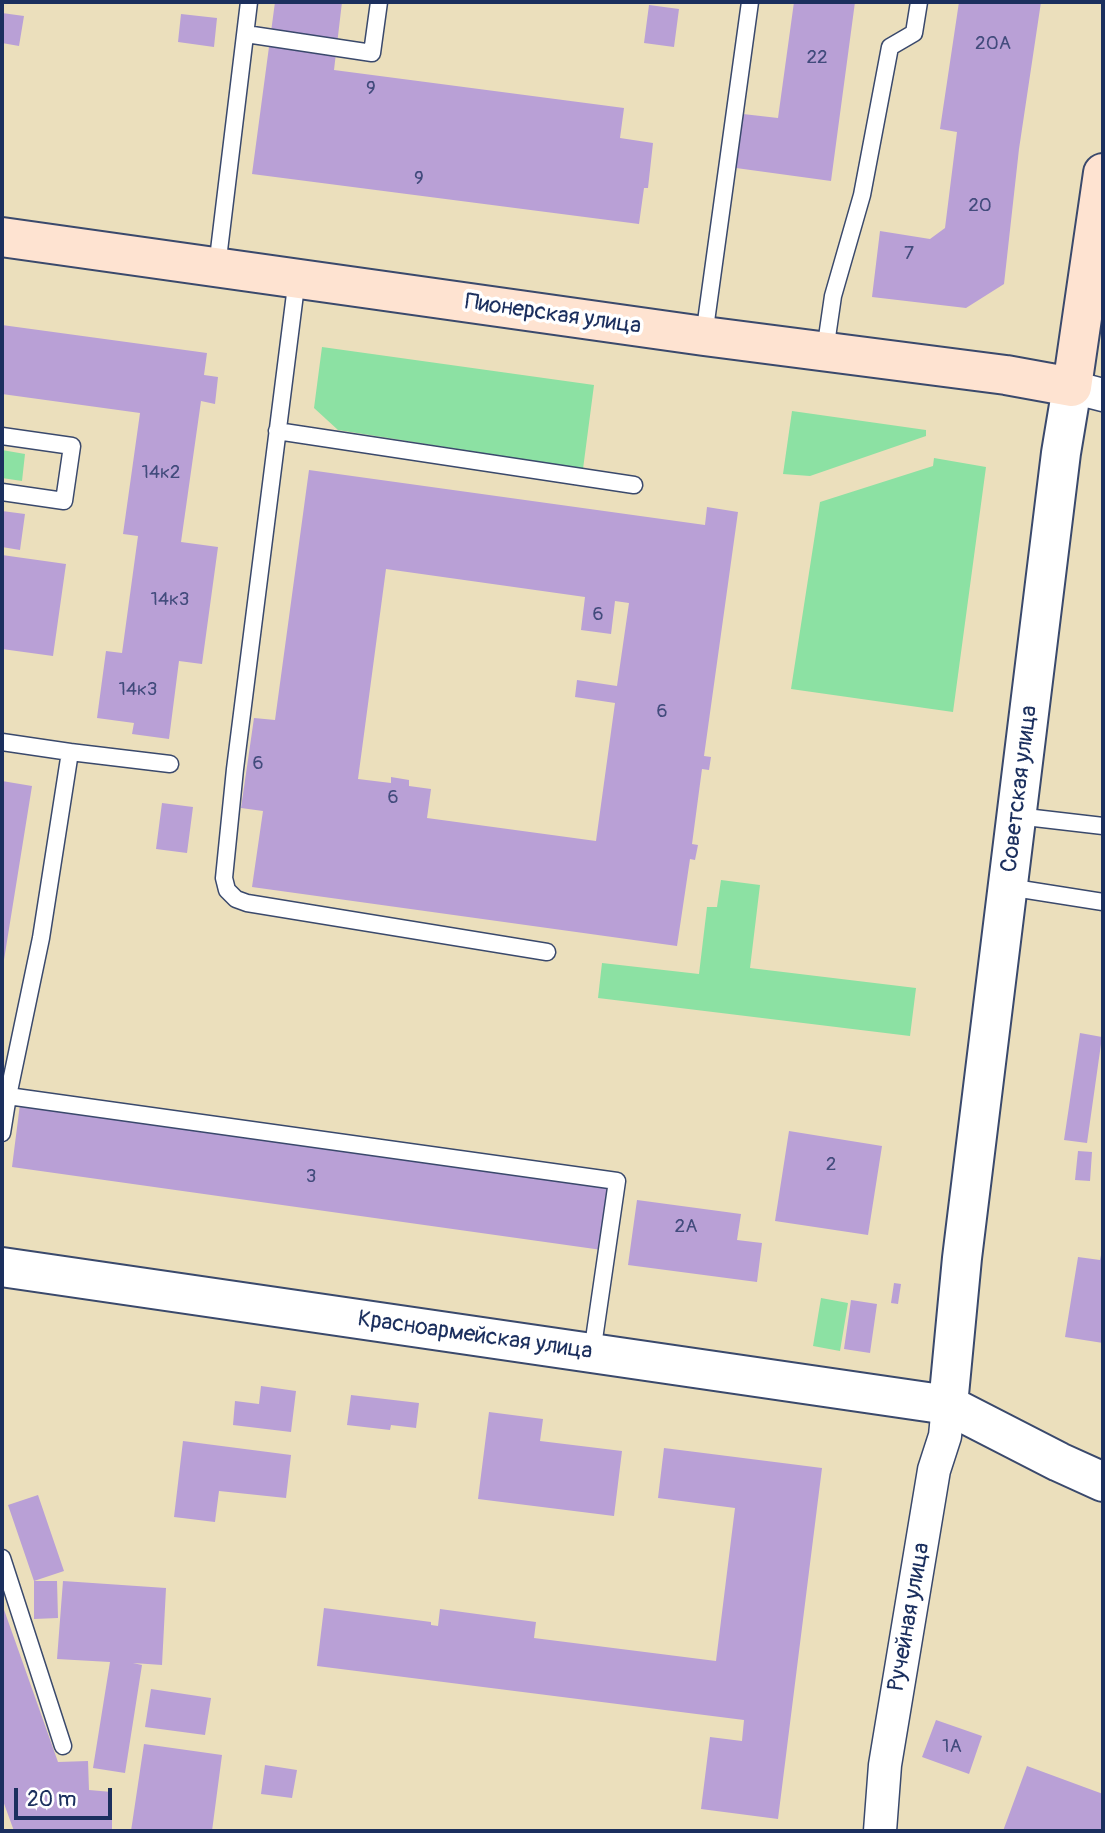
<!DOCTYPE html>
<meta charset="utf-8">
<style>
body{margin:0}
#map{position:relative;width:1105px;height:1833px;overflow:hidden;background:#ebdfbc;font-family:Pangolin,sans-serif}
canvas{display:block}
.frame{position:absolute;inset:0;border:4px solid #1b2f5e;pointer-events:none}
.scale{position:absolute;left:14px;top:1788px;width:98px;height:32px;box-sizing:border-box;border:4px solid #1b2f5e;border-top:0;padding-left:9px;font-size:21px;line-height:24px;white-space:nowrap;color:#1b2f5e;-webkit-text-stroke:5px #fff;paint-order:stroke}
</style>
<div id="map">
<canvas width="1105" height="1833"></canvas>
<div class="frame"></div>
<div class="scale">20 m</div>
</div>
<script>
const ctx = document.querySelector('canvas').getContext('2d');
ctx.lineJoin = 'round';
function fillPath(path, color) { ctx.fillStyle = color; ctx.fill(path, 'evenodd'); }
const poly = rows => new Path2D(rows.map(r => 'M' + r).join(''));
function trace(path, color, width, dash) { ctx.strokeStyle = color; ctx.lineWidth = width; ctx.lineCap = dash ? 'butt' : 'round'; ctx.setLineDash(dash || []); ctx.stroke(path); }
function label(font, color, halo, rows, align = 'center') {
  ctx.font = font + ' Pangolin,sans-serif'; ctx.lineWidth = 7; ctx.setLineDash([]); ctx.textBaseline = 'middle'; ctx.strokeStyle = halo; ctx.fillStyle = color; for (const [text, x, y, turn = 0] of rows) {
    ctx.save(); ctx.translate(x, y); ctx.rotate((+turn || 0) * Math.PI / 180); ctx.textAlign = isNaN(turn) ? turn : align; if (halo) ctx.strokeText(text, 0, 0); ctx.fillText(text, 0, 0); ctx.restore();
  }
}
const green = poly([
 [322,347,594,385,583,469,338,430,314,408],
 [792,411,926,430,926,436,810,476,783,474],
 [2,450,25,454,22,481,2,478],
 [934,458,986,467,953,712,791,689,820,502,933,466],
 [721,880,760,885,750,968,916,988,910,1036,598,998,602,963,699,974,707,907,717,907],
 [821,1298,848,1303,840,1351,813,1346]
]);
const building = poly([
 [275,2,342,2,334,70,624,108,620,138,653,143,648,188,644,188,639,224,252,174],
 [794,2,855,2,831,181,736,168,743,114,778,118],
 [959,2,1041,2,1019,149,1004,284,966,308,872,297,880,231,930,239,945,228,957,132,940,129],
 [649,5,679,9,674,47,644,43],
 [2,13,24,16,19,46,2,43],
 [181,14,217,18,214,47,178,42],
 [2,325,207,353,204,375,218,377,215,404,201,401,181,542,218,547,202,664,179,661,169,739,132,734,134,723,97,718,106,651,122,653,138,536,123,534,140,413,2,394],
 [309,470,705,525,707,507,738,512,704,756,711,757,709,770,702,769,692,844,698,845,695,860,690,859,677,946,252,887,263,811,241,808,254,718,275,720],
 [386,569,585,597,581,630,611,634,615,601,629,603,617,686,577,680,575,697,615,703,596,841,427,818,431,789,409,786,409,780,391,777,391,783,358,779],
 [2,511,25,514,20,550,2,547],
 [2,555,66,564,53,656,2,649],
 [2,781,32,786,3,966,2,965],
 [162,803,193,807,187,853,156,849],
 [1080,1033,1102,1037,1087,1143,1064,1140],
 [20,1104,611,1188,602,1250,12,1167],
 [789,1131,882,1146,868,1235,775,1221],
 [1078,1151,1092,1152,1090,1181,1075,1180],
 [637,1200,741,1214,737,1240,762,1243,757,1282,628,1265],
 [1102,1250,1103,1250,1103,1343,1065,1337,1078,1257,1100,1260],
 [894,1283,901,1284,898,1304,891,1303],
 [851,1300,877,1304,870,1353,844,1349],
 [261,1386,296,1391,291,1432,233,1425,235,1401,259,1404],
 [351,1395,419,1403,416,1428,391,1425,390,1430,347,1425],
 [489,1412,543,1419,540,1441,622,1451,614,1516,478,1499],
 [183,1441,291,1455,286,1498,219,1491,215,1522,174,1517],
 [664,1448,822,1468,778,1819,701,1809,710,1737,742,1741,744,1720,317,1666,324,1608,431,1622,431,1625,438,1626,440,1609,536,1622,534,1638,716,1661,735,1508,658,1498],
 [38,1495,64,1571,34,1581,8,1505],
 [34,1581,57,1581,58,1618,34,1619],
 [63,1581,166,1588,162,1665,133,1663,142,1665,125,1773,93,1768,110,1662,57,1659],
 [2,1604,58,1762,88,1761,89,1790,112,1792,112,1831,14,1831,2,1798],
 [151,1689,211,1698,205,1735,145,1727],
 [936,1720,982,1736,969,1774,922,1757],
 [144,1744,222,1755,212,1831,131,1831],
 [265,1765,297,1770,292,1798,261,1794],
 [1027,1766,1103,1794,1103,1831,1003,1831]
]);
const service = poly([
 [246,34,372,53,379,2],
 [217,267,249,2],
 [297,278,235,769,224,878,227,890,236,899,247,903,547,952],
 [704,336,750,2],
 [825,351,833,296,862,195,890,47,914,33,919,2],
 [277,431,634,485],
 [2,436,72,446,64,501,2,492],
 [2,742,70,752,170,764],
 [1017,816,1103,826],
 [1008,887,1103,902],
 [8,1096,617,1181,592,1353],
 [2,1133,8,1096,41,938,70,752],
 [2,1558,63,1746]
]);
const minor = poly([
 [1072,387,1103,395],
 [880,1831,885,1765,934,1470,945,1436,948,1405]
]);
const tertiary = poly([
 [2,1267,948,1405,1059,1462,1103,1482],
 [948,1405,962,1258,1061,453,1072,387]
]);
const secondary = poly([
 [2,237,704,336,1006,375,1072,387,1103,173]
]);
const numberNames = [
 ["20А",993,44],
 ["22",817,58],
 ["9",371,89],
 ["9",419,179],
 ["20",980,206],
 ["7",909,254],
 ["14к2",161,473],
 ["14к3",170,600],
 ["6",598,615],
 ["14к3",138,690],
 ["6",662,712],
 ["6",258,764],
 ["6",393,798],
 ["2",831,1165],
 ["3",311,1177],
 ["2А",686,1227],
 ["1А",952,1747]
];
const streetNames = [
 ["Пионерская улица",553,315,8],
 ["Советская улица",1020,789,-83],
 ["Красноармейская улица",475,1336,8],
 ["Ручейная улица",910,1617,-80]
];
fillPath(green, '#8ce1a3');
fillPath(building, '#b9a0d6');
trace(service, '#3a496c', 19);
trace(minor, '#3a496c', 35);
trace(tertiary, '#3a496c', 42);
trace(secondary, '#3a496c', 42);
trace(service, '#fff', 16);
trace(minor, '#fff', 32);
trace(tertiary, '#fff', 38);
trace(secondary, '#fee3d1', 38);
label('19px', '#424b7c', null, numberNames);
label('23px', '#1b2f5e', '#fff', streetNames);
</script>
